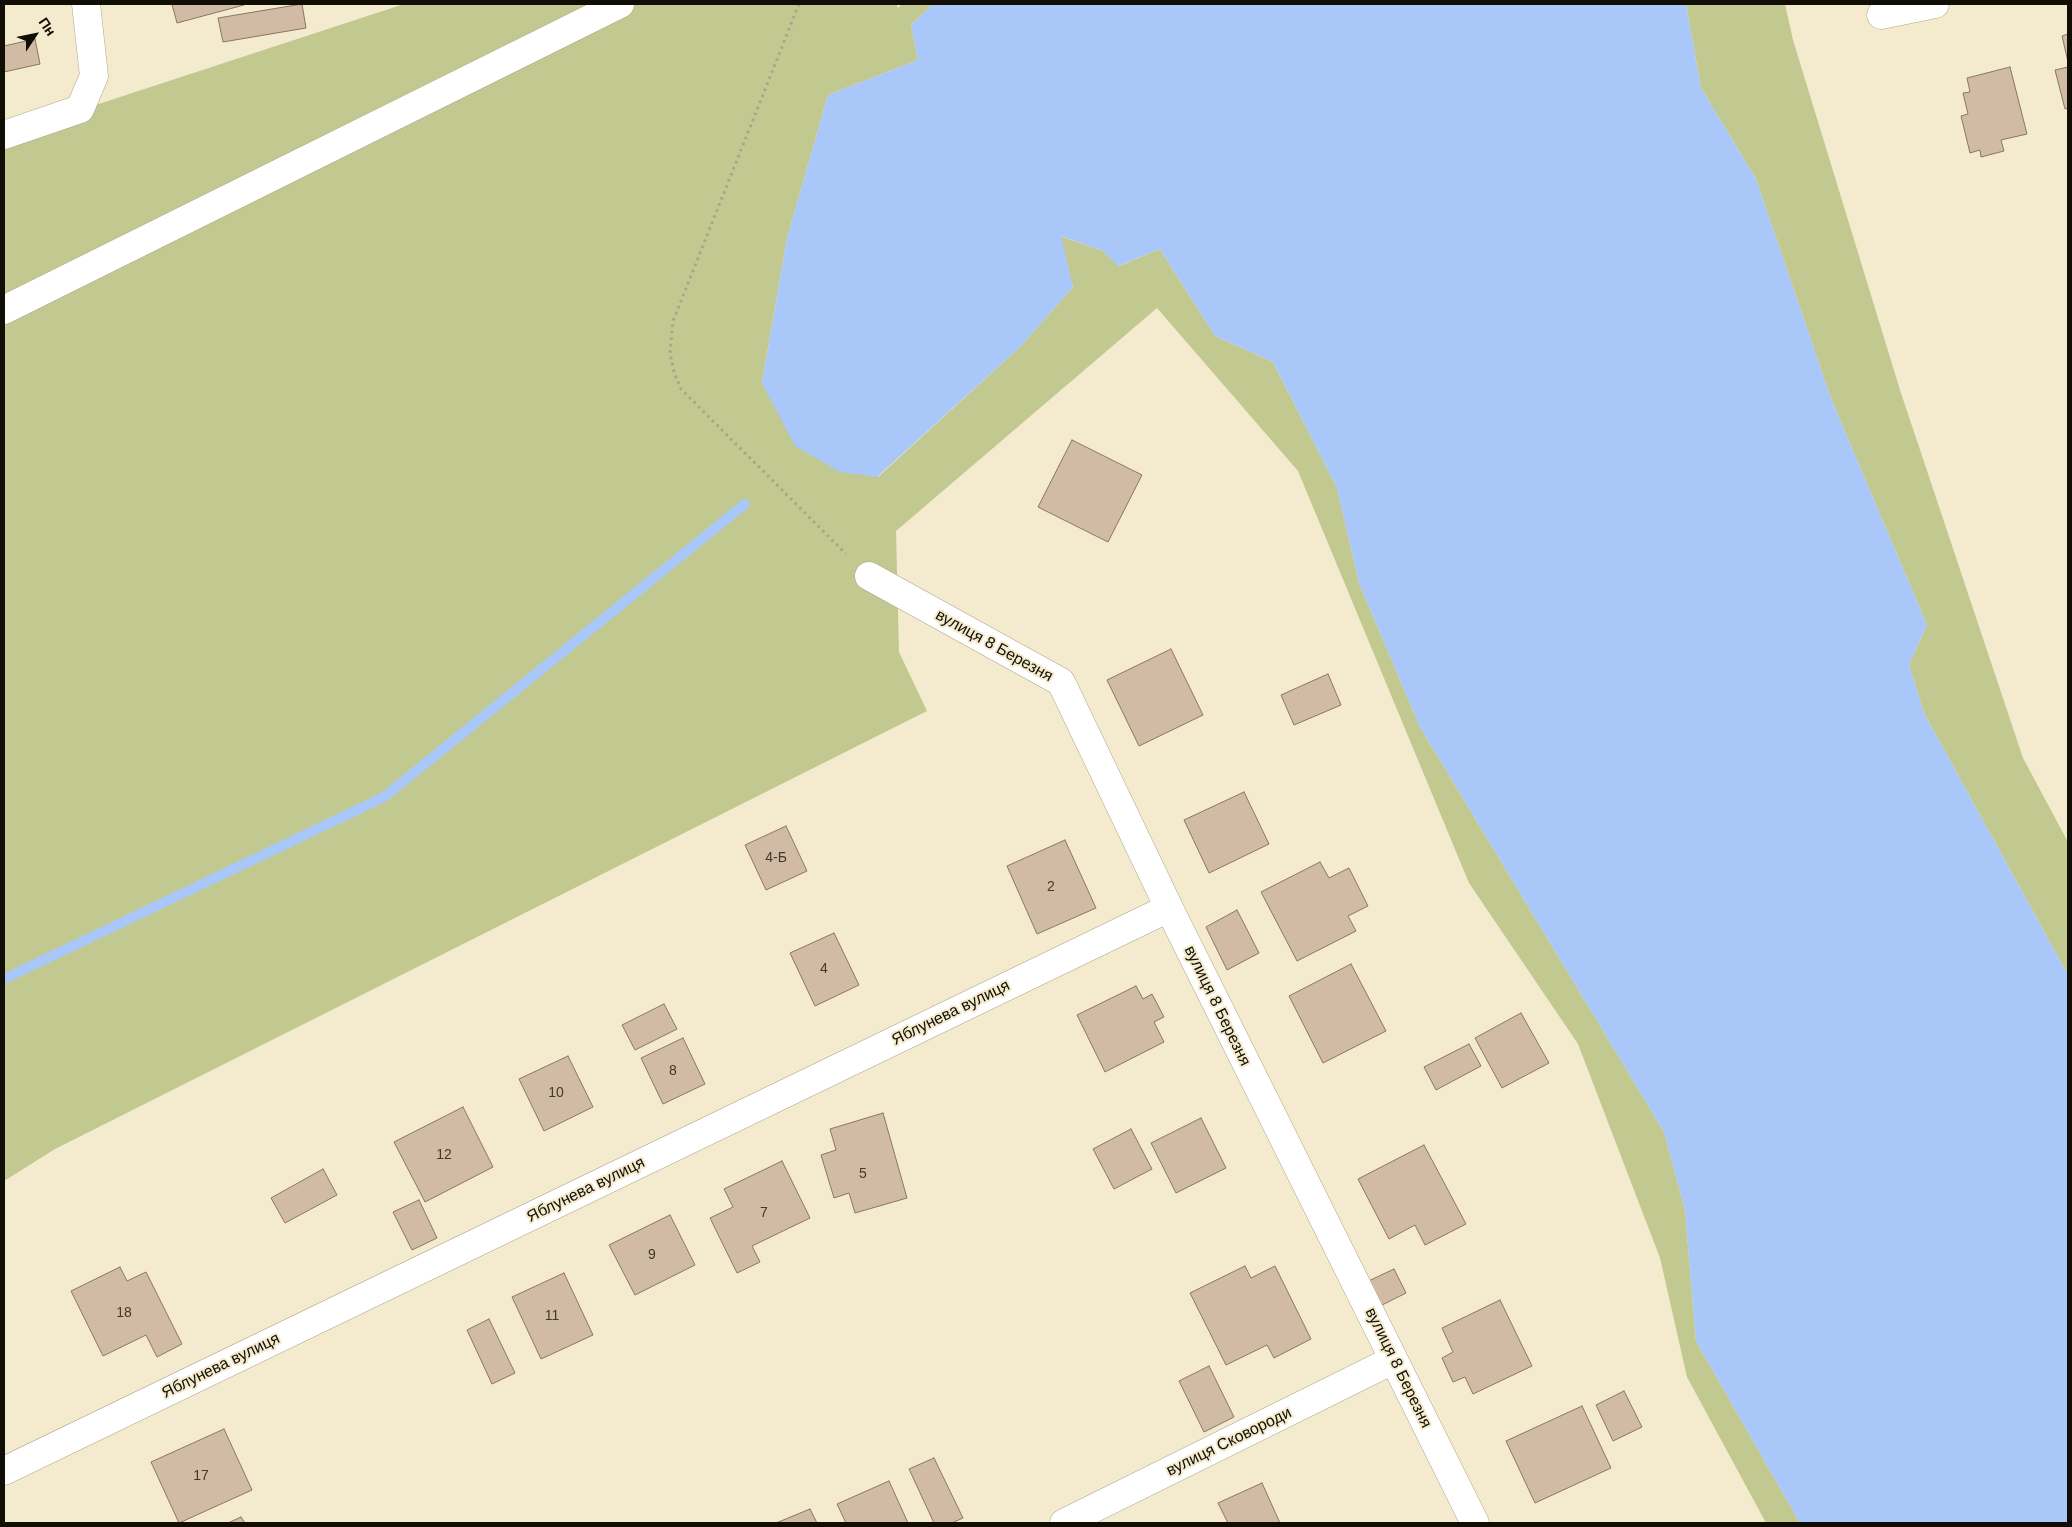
<!DOCTYPE html>
<meta charset="utf-8">
<style>
body{margin:0}
#map{position:relative;width:2072px;height:1527px;overflow:hidden;background:#f4ebce;font-family:Arial,sans-serif}
canvas{display:block}
.frame{position:absolute;inset:0;border:5px solid #110e05;pointer-events:none}
.north{position:absolute;left:10px;top:10px;width:50px;height:50px;-webkit-text-stroke:4px #f4ebce;paint-order:stroke;rotate:56deg;font-size:14px;font-weight:700;line-height:20px;text-align:center;color:#110e05}
.north::after{content:'';display:block;margin:auto;width:18px;height:22px;background:#110e05;clip-path:polygon(50% 0,100% 100%,50% 72%,0 100%)}
</style>
<div id="map">
<canvas width="2072" height="1527"></canvas>
<div class="frame"></div>
<div class="north">Пн</div>
</div>
<script>
const ctx = document.querySelector('canvas').getContext('2d');
ctx.lineJoin = 'round';
function fillPath(path, color) { ctx.fillStyle = color; ctx.fill(path, 'evenodd'); }
const poly = rows => new Path2D(rows.map(r => 'M' + r).join(''));
function trace(path, color, width, dash) { ctx.strokeStyle = color; ctx.lineWidth = width; ctx.lineCap = dash ? 'butt' : 'round'; ctx.setLineDash(dash || []); ctx.stroke(path); }
function label(font, color, halo, rows, align = 'center') {
  ctx.font = font + ' Arial,sans-serif'; ctx.lineWidth = 4; ctx.setLineDash([]); ctx.textBaseline = 'middle'; ctx.strokeStyle = halo; ctx.fillStyle = color; for (const [text, x, y, turn = 0] of rows) {
    ctx.save(); ctx.translate(x, y); ctx.rotate((+turn || 0) * Math.PI / 180); ctx.textAlign = isNaN(turn) ? turn : align; if (halo) ctx.strokeText(text, 0, 0); ctx.fillText(text, 0, 0); ctx.restore();
  }
}
const green = poly([
 [404,4,896,4,898,8,902,4,933,4,911,25,918,60,828,95,787,238,762,383,878,477,1021,346,1073,287,1060,236,1103,251,1119,266,1160,249,1215,336,1273,362,1337,488,1359,583,1420,727,1664,1132,1685,1210,1696,1341,1800,1523,1766,1523,1687,1377,1660,1258,1578,1044,1469,883,1298,471,1157,308,896,531,899,652,927,711,55,1149,4,1181,4,135],
 [1686,4,1785,4,1793,40,1900,390,2023,758,2068,842,2068,975,1924,713,1909,664,1927,625,1832,401,1756,179,1701,88]
]);
const water = poly([
 [933,4,1686,4,1701,88,1756,179,1832,401,1927,625,1909,664,1924,713,2068,975,2068,1523,1800,1523,1696,1341,1685,1210,1664,1132,1420,727,1359,583,1337,488,1273,362,1215,336,1160,249,1118,266,1103,251,1061,236,1073,287,1021,346,877,477,840,472,795,446,762,383,787,238,828,95,918,60,911,25]
]);
const stream = poly([
 [4,979,384,797,745,504]
]);
const building = poly([
 [172,4,243,4,244,5,177,23,172,4],
 [302,4,306,28,223,42,218,18,302,4],
 [2068,34,2068,62,2062,36,2068,34],
 [35,39,40,64,4,72,4,46,35,39],
 [2010,67,2027,134,2001,140,2004,151,1981,157,1980,150,1970,153,1961,116,1968,114,1963,93,1970,92,1967,78,2010,67],
 [2068,67,2068,108,2065,109,2055,70,2068,67],
 [1072,440,1142,475,1108,542,1038,507,1072,440],
 [1171,649,1203,715,1139,746,1107,680,1171,649],
 [1328,674,1341,705,1294,725,1281,695,1328,674],
 [1244,792,1269,844,1209,873,1184,820,1244,792],
 [786,826,807,871,766,890,745,845,786,826],
 [1065,840,1096,908,1037,934,1007,866,1065,840],
 [1320,862,1329,878,1349,868,1368,906,1348,916,1356,931,1297,961,1261,892,1320,862],
 [1237,910,1259,953,1227,970,1206,927,1237,910],
 [834,933,859,985,815,1006,790,953,834,933],
 [1351,964,1386,1031,1323,1063,1289,996,1351,964],
 [1136,986,1143,999,1152,994,1164,1017,1154,1022,1164,1042,1105,1072,1077,1015,1136,986],
 [664,1004,677,1029,635,1050,622,1025,664,1004],
 [1521,1013,1549,1063,1502,1088,1475,1038,1521,1013],
 [683,1038,705,1084,663,1104,641,1058,683,1038],
 [1469,1044,1481,1066,1436,1090,1424,1067,1469,1044],
 [568,1056,593,1107,544,1131,519,1079,568,1056],
 [463,1107,493,1167,425,1202,394,1142,463,1107],
 [883,1113,907,1198,855,1213,849,1193,834,1198,821,1155,836,1150,830,1129,883,1113],
 [1201,1118,1226,1168,1176,1193,1151,1143,1201,1118],
 [1131,1129,1152,1169,1114,1189,1093,1149,1131,1129],
 [1424,1145,1466,1224,1425,1245,1415,1225,1389,1239,1358,1179,1424,1145],
 [782,1161,810,1218,752,1246,760,1262,737,1273,710,1218,733,1207,724,1189,782,1161],
 [323,1169,337,1195,285,1223,271,1198,323,1169],
 [419,1200,437,1238,412,1250,393,1212,419,1200],
 [670,1215,695,1265,635,1295,609,1245,670,1215],
 [1245,1266,1251,1278,1275,1266,1311,1339,1274,1358,1267,1345,1226,1365,1190,1293,1245,1266],
 [120,1267,127,1281,146,1272,182,1344,157,1357,146,1335,103,1356,71,1291,120,1267],
 [1394,1269,1406,1293,1370,1311,1358,1286,1394,1269],
 [564,1273,593,1335,541,1359,512,1297,564,1273],
 [1500,1300,1532,1366,1473,1394,1465,1377,1453,1382,1442,1358,1453,1352,1442,1328,1500,1300],
 [489,1319,515,1373,492,1384,467,1330,489,1319],
 [1209,1366,1234,1417,1204,1432,1179,1381,1209,1366],
 [1624,1391,1642,1427,1613,1441,1596,1405,1624,1391],
 [1582,1406,1611,1468,1535,1503,1506,1441,1582,1406],
 [224,1429,252,1490,179,1523,151,1462,224,1429],
 [934,1458,963,1518,952,1523,934,1523,909,1469,934,1458],
 [889,1481,908,1523,846,1523,837,1504,889,1481],
 [1262,1483,1280,1523,1228,1523,1218,1503,1262,1483],
 [810,1509,817,1523,776,1523,810,1509],
 [241,1517,245,1523,228,1523,241,1517]
]);
const path = poly([
 [799,4,673,321,670,353,674,372,681,389,846,554]
]);
const minor = poly([
 [1881,15,1935,4],
 [4,135,80,109,94,76,86,4],
 [4,310,620,4],
 [869,576,1061,682,1169,908,1475,1523],
 [4,1471,1169,908],
 [1064,1523,1393,1360]
]);
const numberNames = [
 ["4-Б",776,858],
 ["2",1051,887],
 ["4",824,969],
 ["8",673,1071],
 ["10",556,1093],
 ["12",444,1155],
 ["5",863,1174],
 ["7",764,1213],
 ["9",652,1255],
 ["18",124,1313],
 ["11",552,1316],
 ["17",201,1476]
];
const streetNames = [
 ["вулиця 8 Березня",994,646,29],
 ["вулиця 8 Березня",1217,1006,64],
 ["Яблунева вулиця",951,1013,-26],
 ["Яблунева вулиця",586,1190,-26],
 ["Яблунева вулиця",221,1366,-26],
 ["вулиця 8 Березня",1398,1368,64],
 ["вулиця Сковороди",1229,1442,-26]
];
fillPath(green, '#c1c990');
fillPath(water, '#a9c7f9');
trace(stream, '#a9c7f9', 10);
fillPath(building, '#d2bba5');
trace(building, '#897561', 1);
trace(minor, '#afa78c', 29);
trace(path, '#aaa38d', 3, [2.5, 4]);
trace(minor, '#fff', 28);
label('14px', '#41392d', null, numberNames);
label('16px', '#110e05', '#f4ebce', streetNames);
</script>
